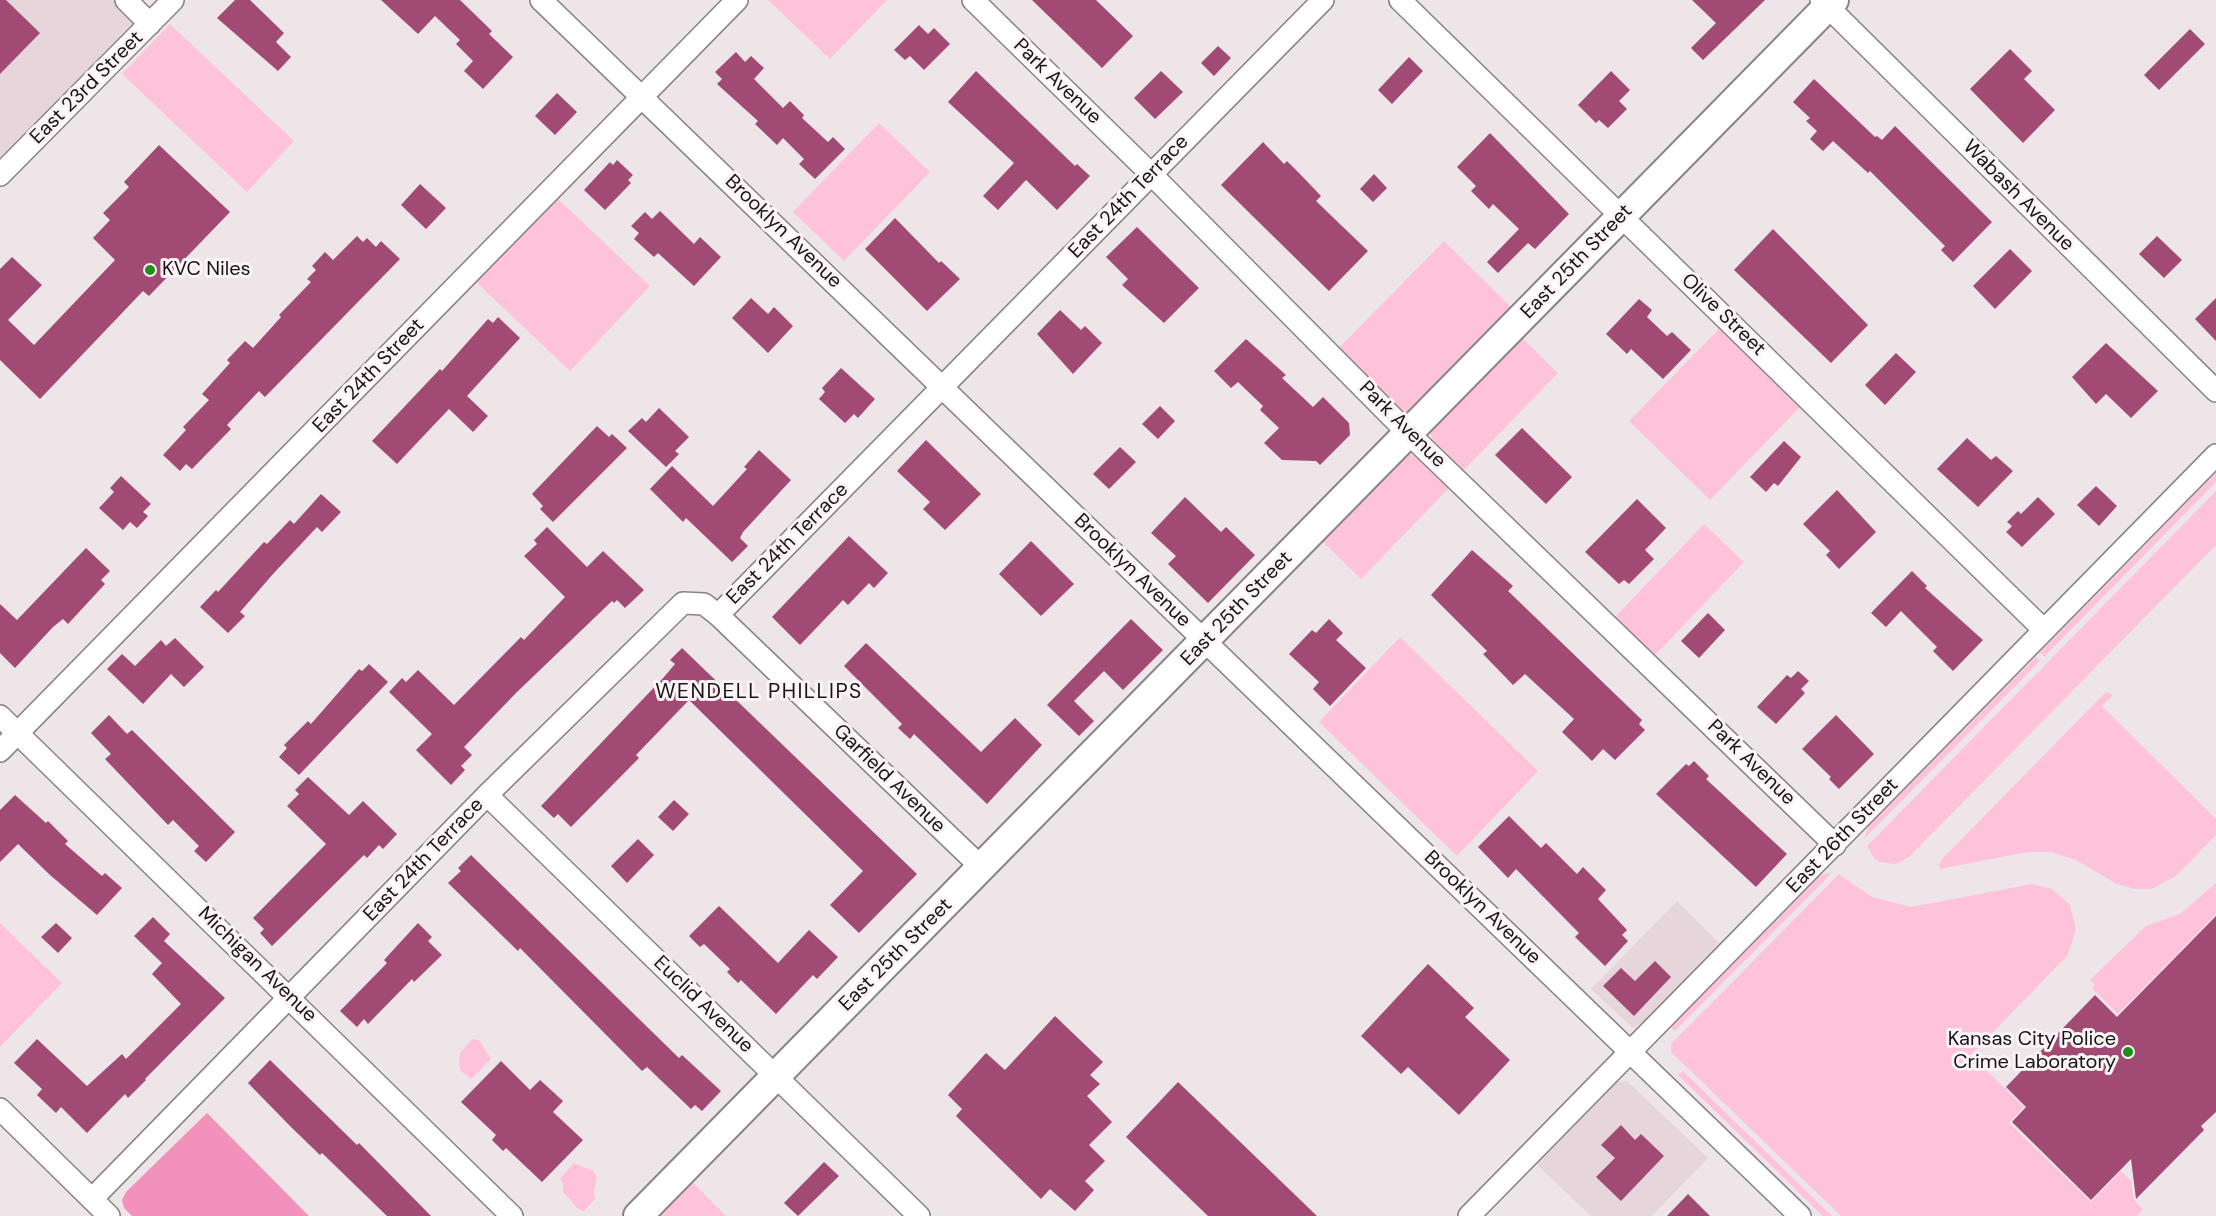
<!DOCTYPE html>
<style>
body{margin:0}
canvas{display:block;background:#ede5e8}
</style>
<canvas width="2216" height="1216"></canvas>
<script>
const ctx = document.querySelector('canvas').getContext('2d');
ctx.lineJoin = 'round';
function fillPath(path, color) { ctx.fillStyle = color; ctx.fill(path, 'evenodd'); }
const poly = rows => new Path2D(rows.map(r => 'M' + r).join(''));
function trace(path, color, width, dash) { ctx.strokeStyle = color; ctx.lineWidth = width; ctx.lineCap = dash ? 'butt' : 'round'; ctx.setLineDash(dash || []); ctx.stroke(path); }
function label(font, color, halo, rows, align = 'center') {
  ctx.font = font + ' "DM Sans",sans-serif'; ctx.lineWidth = 6; ctx.setLineDash([]); ctx.textBaseline = 'middle'; ctx.strokeStyle = halo; ctx.fillStyle = color; for (const [text, x, y, turn = 0] of rows) {
    ctx.save(); ctx.translate(x, y); ctx.rotate((+turn || 0) * Math.PI / 180); ctx.textAlign = isNaN(turn) ? turn : align; if (halo) ctx.strokeText(text, 0, 0); ctx.fillText(text, 0, 0); ctx.restore();
  }
}
const built = poly([
 [0,0,119,0,137,18,0,159],
 [1677,901,1719,943,1643,1022,1633,1028,1591,989],
 [1627,1081,1708,1158,1652,1216,1591,1216,1536,1164,1615,1082]
]);
const green = poly([
 [768,0,887,0,830,59],
 [170,24,294,141,247,192,122,74],
 [879,123,930,172,844,261,793,212],
 [554,195,650,286,570,371,474,280],
 [1444,241,1514,310,1412,413,1404,412,1338,349],
 [1720,328,1801,406,1710,500,1629,421],
 [1521,337,1558,373,1464,470,1433,440,1430,434,1431,429],
 [1409,454,1416,456,1449,488,1361,579,1321,540,1402,456],
 [2216,473,2216,482,2044,657,2040,652],
 [2216,491,2216,545,1909,857,1896,864,1880,862,1874,858,1867,846],
 [1704,524,1744,562,1655,655,1615,617],
 [1400,637,1538,771,1457,856,1319,722],
 [2036,657,2040,661,1864,839,1870,823],
 [2106,692,2113,695,2102,706,2216,819,2216,835,2176,876,2152,889,2135,889,2117,884,2076,860,2051,852,2028,852,1940,869,1939,865,1942,859],
 [1831,872,1826,879,1675,1031,1670,1026,1817,877],
 [1839,874,1872,897,1911,907,2032,884,2052,889,2070,905,2076,929,2068,955,1971,1055,2024,1107,2009,1123,2091,1202,2121,1171,2131,1181,2134,1200,2143,1209,2137,1216,1841,1216,1671,1052,1671,1044],
 [2216,883,2216,914,2118,1014,2092,988,2095,985,2090,980,2146,926,2180,914],
 [0,923,62,983,0,1047],
 [472,1039,479,1040,491,1059,471,1079,460,1070,459,1062,460,1053],
 [1683,1071,1832,1216,1823,1216,1678,1075],
 [574,1163,593,1171,597,1177,594,1191,595,1199,584,1211,578,1209,563,1192,563,1184,560,1178],
 [690,1180,726,1216,655,1216]
]);
const forest = poly([
 [207,1113,309,1216,132,1216,124,1208,122,1200,126,1192]
]);
const building = poly([
 [0,0,6,0,40,33,0,74],
 [235,0,250,0,284,33,276,42,291,57,278,71,217,18],
 [381,0,460,0,492,31,489,34,513,57,483,89,464,71,473,61,456,44,460,40,435,16,418,34],
 [1032,0,1096,0,1133,36,1102,68],
 [1692,0,1765,0,1703,60,1691,48,1716,23],
 [919,25,928,34,934,28,950,44,924,70,910,56,905,60,894,50],
 [2190,29,2205,44,2159,90,2144,75],
 [1218,46,1231,58,1214,76,1201,63],
 [2010,49,2032,71,2024,79,2055,110,2023,143,1970,89],
 [736,52,745,62,751,56,764,68,754,79,783,108,790,101,804,115,802,118,828,142,833,137,845,149,815,179,799,164,804,159,783,138,777,145,755,124,758,121,717,84,722,79,715,72],
 [1409,57,1423,71,1392,104,1378,90],
 [976,71,1075,166,1077,164,1090,176,1057,210,1026,180,998,210,983,196,1014,163,948,102],
 [1161,71,1183,92,1155,119,1134,98],
 [1611,71,1630,90,1619,101,1627,109,1608,128,1599,120,1596,123,1578,105],
 [1814,79,1875,137,1877,136,1882,140,1895,126,1992,222,1953,262,1941,250,1945,246,1870,171,1868,173,1833,141,1823,151,1810,139,1817,131,1806,121,1810,118,1793,102],
 [557,93,577,112,555,135,535,116],
 [1490,133,1569,214,1535,249,1528,243,1498,273,1487,262,1519,229,1493,204,1489,209,1471,191,1476,186,1457,167],
 [1263,142,1284,164,1287,161,1300,174,1321,196,1316,201,1368,251,1329,291,1221,185],
 [159,145,230,212,149,296,143,291,40,399,0,360,0,269,12,257,42,285,8,320,34,345,115,260,93,238,110,220,103,213,129,187,124,182],
 [617,160,633,175,628,180,631,183,605,210,584,190,610,162,613,165],
 [1374,174,1387,188,1373,202,1360,189],
 [420,184,446,208,426,229,401,205],
 [660,211,694,244,700,237,721,257,694,286,658,253,654,257,634,239,639,233,631,226,645,212,652,219],
 [895,218,939,263,941,261,960,279,927,311,865,249],
 [1137,227,1199,288,1164,323,1122,285,1128,279,1106,257],
 [1773,229,1868,325,1831,363,1734,270],
 [357,236,363,242,367,238,376,247,381,241,400,259,265,397,259,391,227,425,231,429,192,469,186,464,180,471,163,455,186,430,183,427,209,400,202,394,230,363,227,360,245,341,253,348,281,317,279,315,311,282,307,279,316,270,312,266,325,252,333,260],
 [2157,236,2182,260,2164,278,2139,254],
 [2010,249,2032,271,1995,309,1973,286],
 [751,298,768,314,774,307,793,326,768,353,732,318],
 [2216,298,2216,341,2195,319],
 [1639,299,1652,310,1647,317,1667,336,1672,332,1691,350,1663,379,1631,349,1627,354,1606,334],
 [1060,310,1081,330,1085,326,1102,343,1073,374,1037,334],
 [498,317,520,338,467,396,488,416,473,432,449,409,397,464,372,441,440,369,442,371,488,319,493,323],
 [1246,339,1286,375,1282,378,1313,407,1323,397,1349,423,1350,435,1320,465,1316,461,1282,460,1264,443,1279,428,1260,410,1263,406,1238,382,1231,388,1214,371],
 [2106,343,2158,391,2131,418,2106,394,2096,404,2072,377],
 [1896,353,1916,372,1885,405,1865,385],
 [841,368,875,399,858,418,854,414,845,423,819,399,825,392,822,388],
 [1160,406,1175,421,1158,439,1142,424],
 [659,408,689,437,675,451,679,454,666,467,628,431,642,418,646,422],
 [597,426,609,437,612,434,627,448,553,522,540,509,543,506,532,494],
 [1522,428,1572,477,1546,504,1495,455],
 [1967,438,1991,460,1996,456,2013,471,1978,507,1937,469],
 [926,440,981,494,945,530,923,509,930,502,897,471],
 [1784,441,1801,457,1778,486,1774,483,1766,492,1750,477],
 [1120,447,1136,462,1109,489,1093,474],
 [759,450,791,480,743,532,740,538,748,546,732,562,686,518,683,522,650,489,672,466,713,506,747,469,744,467],
 [121,476,151,504,143,512,148,516,137,528,130,522,123,530,99,508,114,492,110,488],
 [2096,486,2117,506,2099,526,2077,505],
 [1837,490,1876,532,1839,569,1826,555,1830,551,1803,524],
 [321,494,341,512,322,532,317,527,273,574,240,612,245,616,228,633,200,607,216,590,218,592,264,542,267,544,290,520,294,524],
 [1185,497,1221,532,1226,527,1255,555,1208,603,1168,564,1176,556,1151,533],
 [2038,497,2055,514,2022,547,2006,532,2012,526,2007,522,2018,511,2021,514],
 [1637,499,1666,528,1645,550,1654,559,1629,584,1624,580,1619,584,1585,552],
 [547,527,587,567,603,551,644,590,625,608,617,600,614,603,612,601,516,693,464,747,472,755,461,766,465,770,451,785,416,750,432,734,389,692,402,678,406,682,418,670,454,705,521,637,524,640,565,597,524,556,537,544,534,540],
 [849,536,888,573,874,588,869,583,848,605,843,600,800,645,772,617],
 [1031,541,1074,584,1041,616,999,574],
 [86,548,110,571,101,580,105,584,68,624,63,619,53,627,15,668,0,653,0,604,17,620],
 [1472,550,1513,586,1508,591,1642,720,1639,724,1645,730,1615,760,1603,749,1592,761,1562,732,1574,719,1525,674,1513,685,1483,654,1487,651,1431,595],
 [1912,571,1927,586,1925,588,1983,640,1953,671,1933,651,1937,647,1901,611,1886,627,1871,613],
 [1708,613,1725,630,1699,658,1681,641],
 [1131,619,1163,650,1123,690,1104,671,1074,701,1094,721,1079,736,1047,705],
 [1329,619,1343,633,1336,640,1366,668,1330,706,1313,689,1319,682,1289,654,1312,630,1316,633],
 [175,638,204,667,184,687,171,674,143,704,107,669,122,654,135,666,161,640,166,646],
 [866,643,981,752,1015,718,1042,745,987,804,914,734,910,739,898,728,902,724,844,666],
 [682,648,917,874,859,933,830,905,863,871,689,700,636,755,639,758,571,827,558,814,554,818,541,806,664,677,675,664,670,660],
 [369,664,388,682,299,775,279,757,287,748,284,745,308,721,311,724,359,669,362,671],
 [1798,671,1809,681,1801,689,1805,693,1776,724,1757,707,1787,675,1791,678],
 [109,715,127,734,132,730,235,832,206,862,194,851,199,846,173,820,168,825,105,759,111,754,91,733],
 [1836,715,1874,754,1839,789,1829,779,1831,777,1802,749],
 [1694,761,1709,776,1706,779,1787,854,1756,887,1656,794,1686,764,1689,766],
 [308,777,349,815,363,801,397,834,383,849,379,845,367,858,364,855,272,946,260,933,264,929,253,918,326,844,287,806,299,794,295,790],
 [15,795,46,823,48,821,68,841,65,844,102,876,105,873,122,888,97,915,50,875,18,844,0,862,0,810],
 [674,800,689,814,673,831,658,817],
 [1509,816,1541,848,1546,843,1577,874,1583,867,1606,890,1598,899,1627,930,1622,935,1628,941,1605,966,1575,937,1579,933,1516,869,1508,878,1478,847],
 [638,839,654,855,627,883,611,866],
 [471,855,679,1058,682,1055,721,1091,702,1111,695,1105,691,1109,647,1067,642,1071,520,948,518,951,448,883,461,871,458,868],
 [719,906,778,963,809,930,838,957,817,979,813,975,776,1014,741,980,738,983,727,972,730,969,704,944,700,947,689,936],
 [2216,916,2216,1112,2201,1126,2204,1130,2136,1199,2131,1159,2091,1200,2012,1122,2026,1107,2006,1087,2095,995,2117,1017],
 [153,917,170,934,164,941,225,998,145,1079,146,1080,128,1098,125,1094,87,1133,61,1107,56,1113,37,1095,42,1089,14,1063,37,1039,87,1086,122,1054,126,1059,181,1004,152,974,162,963,134,936],
 [56,923,72,938,58,953,41,937],
 [418,923,432,937,428,941,442,955,414,982,412,979,368,1024,364,1019,357,1027,340,1011,387,963,384,960],
 [1655,961,1671,977,1634,1016,1603,986,1621,968,1635,981],
 [1428,964,1474,1008,1465,1017,1510,1060,1459,1115,1408,1067,1401,1074,1361,1036],
 [1055,1016,1103,1062,1090,1075,1100,1084,1087,1096,1112,1122,1089,1145,1105,1161,1085,1181,1094,1190,1075,1211,1050,1189,1041,1199,956,1116,962,1109,948,1095,986,1053,1005,1070],
 [270,1060,357,1145,359,1143,431,1216,387,1216,322,1153,320,1155,291,1127,248,1083],
 [501,1061,530,1090,540,1080,563,1101,553,1112,583,1140,542,1182,506,1148,503,1151,492,1140,496,1135,461,1102],
 [1178,1082,1317,1216,1208,1216,1126,1137],
 [1621,1125,1635,1140,1641,1134,1664,1156,1621,1201,1596,1177,1615,1158,1601,1145],
 [824,1162,839,1176,798,1216,784,1203],
 [1688,1194,1710,1216,1667,1216]
]);
const street = poly([
 [126,0,150,24],
 [541,0,1800,1216],
 [973,0,1152,175,1408,433,1835,845],
 [1400,0,2044,630],
 [1821,0,2216,391],
 [0,175,173,0],
 [718,615,1323,0],
 [0,716,512,1216],
 [0,751,737,0],
 [487,795,919,1216],
 [0,1109,109,1216],
 [92,1199,487,795,683,603,704,604,718,615,982,868],
 [1469,1216,2216,455]
]);
const secondary = poly([
 [638,1216,1834,0]
]);
const markers = [
 [150,270,6,"#1e8f17"],
 [2128,1052,6,"#1e8f17"]
];
const streetNames = [
 ["Park Avenue",1057,82,44],
 ["East 23rd Street",87,88,-45],
 ["Wabash Avenue",2018,196,45],
 ["East 24th Terrace",1129,197,-46],
 ["Brooklyn Avenue",783,232,44],
 ["East 25th Street",1577,262,-46],
 ["Olive Street",1723,315,44],
 ["East 24th Street",369,376,-46],
 ["Park Avenue",1402,425,45],
 ["East 24th Terrace",788,544,-45],
 ["Brooklyn Avenue",1132,571,44],
 ["East 25th Street",1237,609,-46],
 ["Park Avenue",1751,763,44],
 ["Garfield Avenue",889,779,44],
 ["East 26th Street",1843,836,-46],
 ["East 24th Terrace",424,860,-46],
 ["Brooklyn Avenue",1482,908,44],
 ["East 25th Street",896,955,-45],
 ["Michigan Avenue",257,965,44],
 ["Euclid Avenue",703,1005,44]
];
const poiNames = [
 ["KVC Niles",162,270],
 ["Kansas City Police",2116,1040,"right"],
 ["Crime Laboratory",2116,1063,"right"]
];
const neighbourhoodNames = [
 ["WENDELL PHILLIPS",759,692]
];
fillPath(built, '#e6d6dc');
fillPath(green, '#fec3db');
fillPath(forest, '#f191bc');
fillPath(building, '#a14a74');
trace(street, '#8a8386', 24);
trace(secondary, '#8a8386', 32);
trace(street, '#fff', 21);
trace(secondary, '#fff', 28);
for (const [x, y, r, color] of markers) { const dot = new Path2D(); dot.arc(x, y, r, 0, 2 * Math.PI); ctx.fillStyle = color; ctx.fill(dot); trace(dot, '#fbf3f6', 2); }
label('20px', '#181516', '#fbf3f6', streetNames);
label('20px', '#181516', '#fbf3f6', poiNames, 'left');
ctx.letterSpacing = '1.5px';
label('21px', '#181516', '#fbf3f6', neighbourhoodNames);
ctx.letterSpacing = '0px';
</script>
